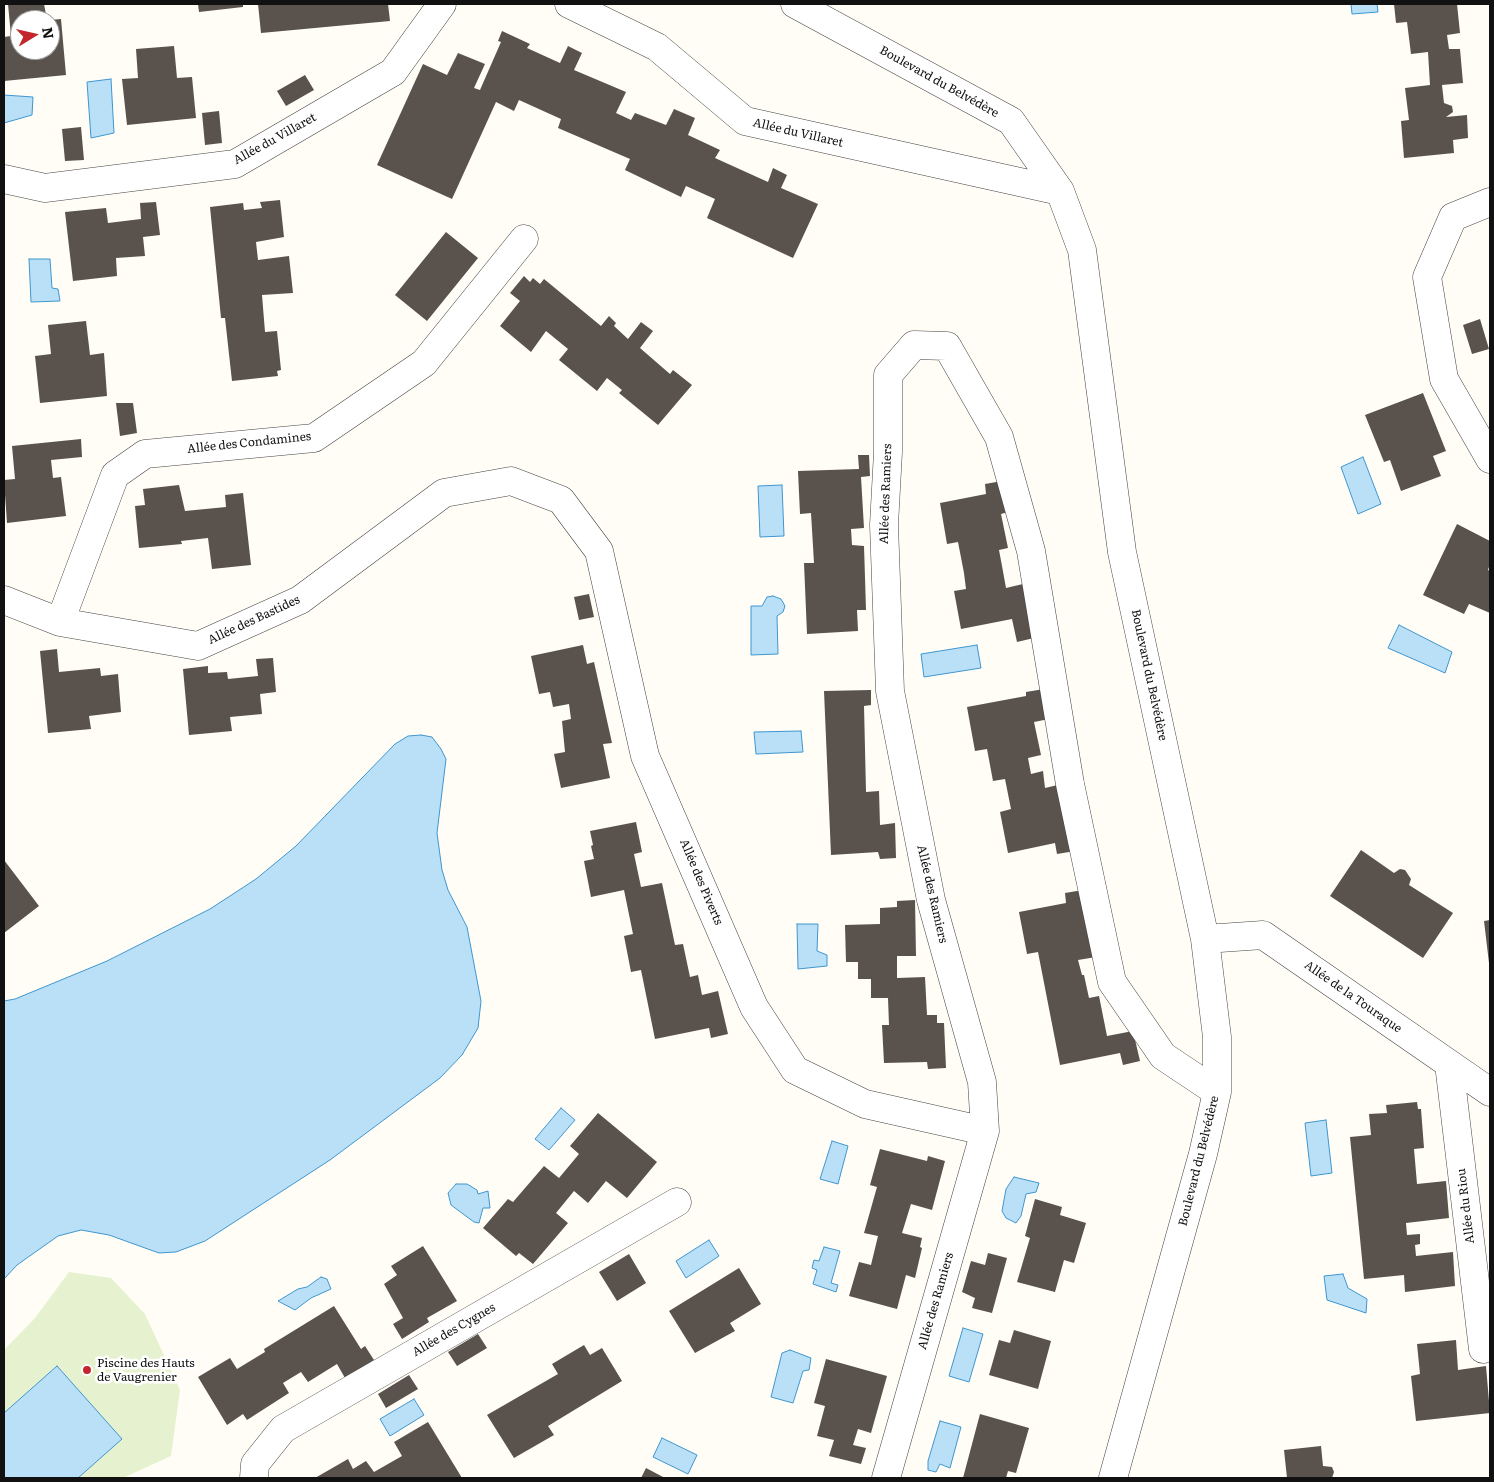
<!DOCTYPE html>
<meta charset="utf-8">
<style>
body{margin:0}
#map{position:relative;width:1494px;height:1482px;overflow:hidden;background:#fffdf5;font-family:Literata,serif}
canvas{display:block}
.frame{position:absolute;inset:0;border:5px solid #111;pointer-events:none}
.north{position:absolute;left:10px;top:10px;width:50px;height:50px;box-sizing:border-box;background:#fff;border:1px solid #a0a0a0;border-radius:50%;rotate:81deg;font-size:14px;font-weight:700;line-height:20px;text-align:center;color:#111}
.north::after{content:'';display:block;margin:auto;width:18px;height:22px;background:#c4262e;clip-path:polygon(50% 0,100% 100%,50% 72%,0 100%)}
</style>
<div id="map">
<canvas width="1494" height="1482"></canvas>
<div class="frame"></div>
<div class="north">N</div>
</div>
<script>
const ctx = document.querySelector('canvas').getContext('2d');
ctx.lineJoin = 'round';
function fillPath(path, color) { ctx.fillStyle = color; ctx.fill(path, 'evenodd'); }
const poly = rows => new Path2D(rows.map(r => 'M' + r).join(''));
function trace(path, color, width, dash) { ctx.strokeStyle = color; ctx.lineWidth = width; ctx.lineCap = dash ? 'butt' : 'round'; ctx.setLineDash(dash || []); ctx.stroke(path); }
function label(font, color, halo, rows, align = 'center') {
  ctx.font = font + ' Literata,serif'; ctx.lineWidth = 5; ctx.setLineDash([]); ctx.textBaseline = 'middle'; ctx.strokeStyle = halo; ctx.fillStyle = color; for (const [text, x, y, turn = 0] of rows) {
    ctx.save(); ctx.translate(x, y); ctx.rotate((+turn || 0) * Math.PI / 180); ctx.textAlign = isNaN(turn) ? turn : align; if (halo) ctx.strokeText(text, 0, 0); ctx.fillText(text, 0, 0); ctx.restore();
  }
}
const pitch = poly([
 [69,1272,111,1278,145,1314,180,1390,171,1456,123,1478,4,1478,4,1350,35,1318]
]);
const water = poly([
 [1351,4,1377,4,1378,12,1352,14,1351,4],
 [111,79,114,133,91,138,87,82,111,79],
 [4,95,33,97,32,115,4,123,4,95],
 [29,259,50,259,52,288,58,289,60,301,31,302,29,259],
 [1363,457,1381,504,1358,514,1341,467,1363,457],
 [782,485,784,536,760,537,758,486,782,485],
 [773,596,781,599,785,606,783,612,777,616,778,654,751,655,751,606,762,606,767,597,773,596],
 [1399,625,1452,652,1445,673,1388,648,1399,625],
 [977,645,981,668,924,677,921,654,977,645],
 [801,731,803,752,756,754,754,732,801,731],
 [421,735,432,737,441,749,446,759,437,833,442,870,448,890,467,927,481,1001,478,1028,462,1055,440,1078,330,1160,205,1241,176,1252,159,1253,109,1235,81,1230,58,1236,17,1265,4,1279,4,1001,15,999,107,961,210,909,256,879,296,846,395,744,408,736,421,735],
 [797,924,818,924,817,951,827,955,827,966,798,969,797,924],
 [561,1108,575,1120,549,1150,535,1139,561,1108],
 [1326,1120,1332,1173,1311,1176,1305,1123,1326,1120],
 [832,1141,848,1146,838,1184,820,1179,832,1141],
 [1014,1177,1039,1183,1036,1192,1026,1194,1021,1216,1016,1223,1006,1218,1002,1211,1006,1189,1014,1177],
 [456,1184,467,1184,477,1190,478,1194,488,1191,490,1208,483,1208,479,1223,474,1222,451,1205,448,1193,456,1184],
 [709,1240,719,1256,686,1278,676,1261,709,1240],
 [824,1247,840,1251,831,1283,838,1285,836,1292,813,1284,817,1270,812,1268,814,1260,819,1261,824,1247],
 [1343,1274,1348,1288,1367,1299,1366,1313,1327,1300,1324,1276,1343,1274],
 [321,1277,327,1279,331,1289,311,1298,295,1310,278,1301,298,1289,307,1287,321,1277],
 [963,1328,983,1334,969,1382,949,1376,963,1328],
 [790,1350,811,1358,809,1370,803,1371,793,1403,771,1397,782,1353,790,1350],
 [57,1366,122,1439,78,1478,4,1478,4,1413,57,1366],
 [414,1399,424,1415,390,1436,380,1419,414,1399],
 [940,1421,961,1427,950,1468,940,1464,936,1472,928,1470,928,1461,940,1421],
 [662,1438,697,1455,688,1474,653,1457,662,1438]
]);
const building = poly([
 [8,4,44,4,47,20,20,20,20,50,50,50,50,20,61,19,66,75,4,81,4,37,11,36],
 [198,4,243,4,243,7,199,12],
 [258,4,388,4,390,21,261,33],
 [1394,4,1457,4,1460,33,1447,35,1449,49,1460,49,1463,83,1442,85,1444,103,1452,106,1453,112,1446,117,1467,115,1468,138,1453,140,1454,153,1404,158,1401,121,1409,120,1405,88,1430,85,1428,52,1411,54,1407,22,1396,23],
 [502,31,530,44,527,48,560,63,568,46,582,53,574,70,626,92,616,113,631,120,635,113,666,125,674,109,695,118,688,135,720,150,715,158,768,182,773,168,787,175,781,188,818,204,793,258,707,218,715,199,686,186,681,197,625,170,630,159,558,128,561,119,519,100,514,111,496,102,452,199,377,165,423,64,447,75,458,53,485,64,474,88,480,90,501,42,498,41],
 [174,46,177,78,192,77,196,118,127,125,122,79,138,78,136,49],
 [305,75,314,90,286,106,277,91],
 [219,111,222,143,205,145,202,113],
 [81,127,84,160,65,161,62,129],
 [280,200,284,237,256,242,258,260,289,256,293,293,262,295,265,332,277,331,281,370,277,371,278,376,232,381,225,318,221,318,210,207,243,203,244,210,262,208,260,202],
 [156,202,160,235,143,237,145,256,116,258,117,276,73,281,65,212,106,208,108,223,141,219,140,203],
 [446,232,478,258,427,321,395,295],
 [524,276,530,282,533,278,540,284,544,279,601,326,609,316,616,323,614,326,628,339,641,322,653,331,640,348,670,374,673,370,692,385,658,425,619,393,622,390,607,378,597,391,559,360,568,349,546,331,531,352,500,326,520,301,510,293],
 [1480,319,1489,349,1472,354,1463,325],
 [86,321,90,355,104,353,107,396,40,403,35,356,51,354,48,325],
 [1423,393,1446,451,1433,456,1441,476,1401,491,1390,460,1384,462,1365,415],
 [116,403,133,403,137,433,120,436],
 [81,439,82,457,51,460,53,478,61,477,66,516,7,523,4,480,15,479,12,446],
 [858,455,869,455,870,476,861,477,864,528,851,529,852,545,864,546,866,610,857,610,858,631,807,634,804,563,814,563,811,513,800,514,798,471,859,469],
 [1002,481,1008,512,1001,514,1008,548,999,550,1002,566,1006,588,1023,584,1034,638,1017,642,1012,619,961,629,954,591,966,589,964,573,958,542,947,544,940,503,986,494,985,484],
 [179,485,185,511,226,507,225,495,243,493,251,565,212,569,208,538,181,541,182,544,139,548,135,506,145,505,143,489],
 [1457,524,1490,541,1490,564,1488,570,1490,571,1490,613,1469,604,1464,614,1423,595],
 [589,594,594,617,579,620,574,597],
 [583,645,587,664,594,662,612,743,603,744,610,778,561,788,554,754,565,752,562,721,571,719,569,704,553,707,550,692,539,694,531,656],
 [57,649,59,672,100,668,101,676,118,674,121,712,89,716,91,729,48,733,40,651],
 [273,658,276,692,260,694,262,714,230,717,232,731,189,735,183,669,208,666,208,673,227,672,228,679,258,676,256,659],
 [1044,689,1049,719,1034,722,1041,755,1028,758,1031,774,1043,771,1045,788,1062,784,1075,851,1057,854,1055,843,1008,853,1000,812,1011,809,1005,779,993,781,987,749,975,751,967,707,1026,696,1026,692],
 [871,690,871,705,864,706,866,792,879,791,880,825,895,823,896,858,880,859,878,852,831,855,824,691],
 [636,822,642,852,634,854,641,887,662,883,675,945,683,944,690,977,698,975,702,995,718,991,728,1034,711,1038,709,1028,655,1039,641,970,631,972,624,936,633,934,624,890,591,897,584,861,594,859,591,846,593,845,590,831],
 [1361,850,1394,873,1400,869,1405,870,1411,879,1409,885,1453,913,1423,958,1330,896],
 [4,860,39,906,4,933],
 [1083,890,1096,957,1078,960,1082,975,1084,975,1089,998,1099,996,1107,1036,1133,1031,1140,1061,1123,1065,1120,1053,1060,1065,1038,952,1027,954,1019,912,1066,903,1065,893],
 [915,900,916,956,897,956,897,978,925,977,927,1015,937,1015,937,1023,944,1023,946,1068,928,1069,927,1062,884,1063,882,1025,889,1025,888,998,871,998,871,979,858,979,858,962,846,962,845,925,880,924,880,908,897,907,897,901],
 [1490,920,1490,963,1489,963,1484,921],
 [1417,1102,1418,1109,1421,1109,1424,1148,1414,1149,1417,1184,1446,1181,1449,1218,1406,1223,1407,1235,1420,1234,1420,1244,1415,1245,1416,1256,1453,1252,1455,1286,1405,1292,1404,1275,1364,1279,1350,1137,1371,1135,1369,1114,1387,1113,1386,1105],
 [598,1113,657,1162,627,1198,606,1181,588,1203,574,1191,556,1213,568,1223,533,1264,519,1253,516,1256,483,1228,508,1199,513,1202,544,1166,559,1178,579,1154,570,1146],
 [880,1149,927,1161,928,1156,945,1161,932,1210,911,1204,902,1233,922,1238,920,1247,922,1248,915,1278,906,1275,897,1309,849,1296,859,1262,871,1265,878,1236,864,1233,877,1187,870,1185],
 [1035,1199,1062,1207,1060,1215,1086,1223,1074,1263,1064,1260,1055,1292,1017,1282,1030,1238,1025,1236],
 [423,1246,457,1301,427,1318,429,1322,402,1339,393,1324,403,1318,384,1284,397,1275,391,1266],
 [988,1253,1007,1258,992,1313,972,1308,975,1298,962,1292,971,1261,985,1265],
 [629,1254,646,1283,617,1301,599,1272],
 [739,1268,761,1304,730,1323,735,1331,695,1353,669,1311],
 [334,1306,361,1349,365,1346,374,1360,345,1378,337,1364,308,1382,301,1372,283,1383,289,1393,247,1420,243,1414,227,1425,198,1377,230,1358,237,1369,265,1352,264,1349],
 [1014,1330,1051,1341,1038,1389,989,1375,999,1340,1010,1343],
 [478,1334,487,1348,457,1366,448,1352],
 [1456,1340,1458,1370,1486,1366,1490,1413,1416,1421,1411,1376,1420,1374,1417,1344],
 [584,1345,590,1355,602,1348,622,1381,548,1426,554,1435,514,1458,487,1415,558,1374,552,1364],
 [826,1359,887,1376,871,1433,858,1429,853,1445,866,1448,861,1464,829,1456,834,1440,817,1436,825,1406,814,1403],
 [409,1375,418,1389,386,1408,378,1394],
 [980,1414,1029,1428,1016,1473,1008,1471,1006,1478,963,1478],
 [428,1422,462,1478,315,1478,348,1459,353,1469,366,1461,374,1472,402,1456,394,1442],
 [1321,1446,1323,1466,1332,1467,1334,1472,1332,1478,1287,1478,1284,1450],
 [646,1468,665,1478,641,1478]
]);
const minor = poly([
 [569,4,657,47,745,121,1060,191],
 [795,4,1011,121,1060,191,1082,250,1122,552,1205,939,1217,1037,1217,1092,1203,1154,1113,1478],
 [4,179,45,188,235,164,393,72,442,4],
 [1490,202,1453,217,1427,277,1444,379,1490,459],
 [4,600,60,622,198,646,300,600,444,493,511,481,561,500,599,551,645,756,754,1007,795,1070,865,1104,985,1131],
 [60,622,115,475,145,454,314,438,424,363,524,239],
 [1205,939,1263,935,1490,1092],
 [1449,1064,1483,1349],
 [254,1478,255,1464,283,1429,677,1202],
 [886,1478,985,1131,982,1082,931,900,890,691,884,525,888,452,888,375,914,345,947,346,999,437,1031,551,1070,784,1112,982,1163,1056,1217,1092]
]);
const markers = [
 [87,1370,5,"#c4262e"]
];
const streetNames = [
 ["Boulevard du Belvédère",939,82,29],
 ["Allée du Villaret",798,133,13],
 ["Allée du Villaret",275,139,-29],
 ["Allée des Condamines",249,443,-6],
 ["Allée des Ramiers",886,494,-88],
 ["Allée des Bastides",254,620,-25],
 ["Boulevard du Belvédère",1149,675,78],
 ["Allée des Piverts",701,882,67],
 ["Allée des Ramiers",932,894,77],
 ["Allée de la Touraque",1353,997,35],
 ["Boulevard du Belvédère",1199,1161,-76],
 ["Allée du Riou",1466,1206,-97],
 ["Allée des Ramiers",936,1301,-74],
 ["Allée des Cygnes",454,1330,-30]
];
const poiNames = [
 ["Piscine des Hauts",97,1363],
 ["de Vaugrenier",97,1377]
];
fillPath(pitch, '#e6f2cf');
fillPath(water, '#b9e0f7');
trace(water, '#3f96cf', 1);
fillPath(building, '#5a524d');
trace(minor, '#444', 29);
trace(minor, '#fff', 28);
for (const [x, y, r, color] of markers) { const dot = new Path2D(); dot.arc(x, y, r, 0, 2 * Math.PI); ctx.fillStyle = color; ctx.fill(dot); trace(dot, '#fff', 2); }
label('12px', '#111', '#fff', streetNames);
label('12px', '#111', '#fff', poiNames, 'left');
</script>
